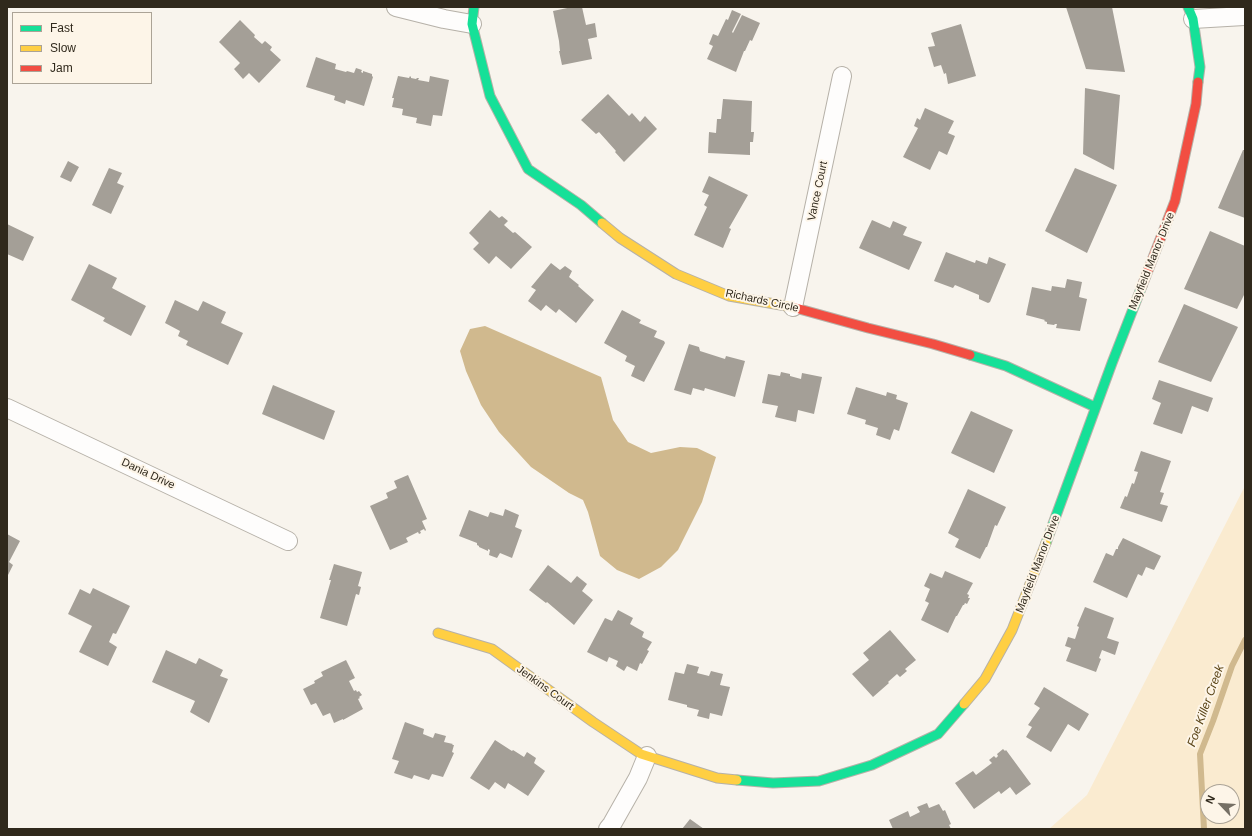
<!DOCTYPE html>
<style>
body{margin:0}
#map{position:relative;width:1252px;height:836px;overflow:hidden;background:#f8f4ed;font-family:Helvetica,sans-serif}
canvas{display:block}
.frame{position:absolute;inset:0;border:8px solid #30291c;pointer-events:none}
.legend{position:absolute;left:12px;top:12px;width:140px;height:72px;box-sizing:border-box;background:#fdf5e8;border:1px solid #aba396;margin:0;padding:5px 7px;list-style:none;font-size:12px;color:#30291c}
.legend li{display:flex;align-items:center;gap:8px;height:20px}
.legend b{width:20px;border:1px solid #aba396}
.north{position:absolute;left:1200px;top:784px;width:40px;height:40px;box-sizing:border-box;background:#fdf5e8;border:1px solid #aba396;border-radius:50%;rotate:295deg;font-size:11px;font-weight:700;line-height:16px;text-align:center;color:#30291c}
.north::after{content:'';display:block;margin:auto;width:14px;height:18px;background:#767065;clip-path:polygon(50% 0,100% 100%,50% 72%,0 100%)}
</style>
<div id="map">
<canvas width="1252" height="836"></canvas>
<div class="frame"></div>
<ul class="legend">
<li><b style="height:5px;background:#16e098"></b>Fast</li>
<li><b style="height:5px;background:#ffcf43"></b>Slow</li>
<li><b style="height:5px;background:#f24e42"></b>Jam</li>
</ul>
<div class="north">N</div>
</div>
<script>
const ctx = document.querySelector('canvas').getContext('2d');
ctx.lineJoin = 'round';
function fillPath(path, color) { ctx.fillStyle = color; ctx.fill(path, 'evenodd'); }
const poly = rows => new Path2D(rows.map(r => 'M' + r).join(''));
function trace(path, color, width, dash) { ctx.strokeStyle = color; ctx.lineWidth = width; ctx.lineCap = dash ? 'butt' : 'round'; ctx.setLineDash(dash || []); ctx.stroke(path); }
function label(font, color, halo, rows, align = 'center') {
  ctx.font = font + ' Helvetica,sans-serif'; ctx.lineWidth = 4; ctx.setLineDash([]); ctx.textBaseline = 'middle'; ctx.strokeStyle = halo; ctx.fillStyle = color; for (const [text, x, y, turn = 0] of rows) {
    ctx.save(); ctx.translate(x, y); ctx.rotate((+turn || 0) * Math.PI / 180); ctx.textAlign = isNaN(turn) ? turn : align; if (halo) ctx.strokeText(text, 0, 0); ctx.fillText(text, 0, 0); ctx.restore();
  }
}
const green = poly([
 [1245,486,1245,829,1049,829,1087,795],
 [1208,792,1232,792,1232,816,1208,816]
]);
const water = poly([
 [485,326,601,377,613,420,628,442,651,453,680,447,697,448,716,457,702,502,678,550,661,567,639,579,617,570,600,556,588,512,583,500,569,493,531,467,499,432,481,405,466,371,460,351,470,329]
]);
const stream = poly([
 [1204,829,1200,754,1213,721,1232,666,1245,640]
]);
const building = poly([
 [572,7,582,7,586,25,595,23,597,37,588,39,592,59,562,65,559,51,560,51,559,41,553,11],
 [1066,7,1112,7,1125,72,1086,69],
 [732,10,741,14,732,32,733,33,742,15,760,23,752,41,750,40,745,51,744,51,736,72,707,59,713,46,709,44,713,34,718,36,726,19,728,20],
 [240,20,255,35,254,37,262,44,265,41,272,47,270,50,281,60,259,83,249,73,243,79,234,69,240,63,219,42],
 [961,24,976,76,948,84,946,73,944,74,941,65,934,67,928,47,935,46,931,33],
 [316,57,336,64,335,69,346,72,347,71,354,73,356,68,362,70,361,72,363,73,363,71,372,74,372,76,373,77,364,106,346,100,345,104,334,100,335,96,306,87],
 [398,76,409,78,410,76,411,77,411,78,416,79,417,78,419,78,418,80,429,82,430,76,449,80,442,116,433,115,431,126,416,123,417,118,402,115,403,109,392,107,394,98,392,98],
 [1085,88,1120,95,1114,170,1083,154],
 [608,94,629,116,632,113,640,122,645,116,657,129,624,162,615,152,616,151,599,132,596,134,581,120],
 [723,99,752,101,751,132,754,132,753,142,750,142,750,155,708,153,709,132,716,133,717,119,721,119],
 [925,108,954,121,948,133,955,136,947,155,939,151,930,170,903,157,918,128,914,126,917,118,920,120],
 [1243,150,1245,150,1245,218,1218,208],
 [68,161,79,167,71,182,60,177],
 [109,168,122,173,117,183,124,186,111,214,92,205],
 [1075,168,1117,185,1087,253,1045,231],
 [709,176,748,195,729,228,731,229,723,248,694,235,707,207,704,205,709,195,702,192],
 [490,210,499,218,502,216,508,221,504,225,513,233,515,232,532,247,511,269,496,256,489,264,473,249,479,243,469,233],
 [872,220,890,228,893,221,907,227,903,235,922,242,909,270,859,248],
 [7,224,34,237,23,261,7,254],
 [1210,231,1245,246,1245,293,1237,309,1184,289],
 [946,252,975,263,976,260,987,264,989,257,1006,264,990,302,988,303,979,299,979,295,955,285,953,288,934,281],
 [551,263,560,270,565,266,572,271,569,277,579,285,578,286,594,300,576,323,559,309,556,313,546,305,541,311,528,301,536,290,531,287],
 [89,264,117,278,112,288,146,306,131,336,103,321,105,318,71,300],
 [1067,279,1082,282,1079,297,1087,299,1080,331,1056,328,1057,324,1055,324,1054,325,1047,324,1047,322,1044,321,1045,320,1026,315,1032,287,1051,291,1052,286,1065,288],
 [175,300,198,311,203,301,226,312,221,323,243,333,228,365,186,345,188,341,178,336,180,331,165,323],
 [1184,304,1238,327,1211,382,1158,362],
 [622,310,641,320,639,323,657,331,654,337,664,341,665,343,644,382,631,376,635,366,625,361,627,356,604,343],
 [689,344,699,347,700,351,725,359,726,356,745,361,735,397,705,388,704,391,693,388,691,395,674,390],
 [781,372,790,374,790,376,801,379,802,373,822,377,814,414,798,410,796,422,775,417,778,406,762,403,768,374,780,376],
 [1159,380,1213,398,1208,412,1192,406,1182,434,1153,424,1161,403,1152,399],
 [273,385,335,411,324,440,262,414],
 [856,387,886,396,887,392,897,395,896,399,908,403,899,431,894,429,890,440,876,435,878,428,865,424,866,420,847,414],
 [971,411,1013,430,994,473,951,453],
 [1141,451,1171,461,1160,492,1164,493,1160,504,1168,506,1162,522,1120,508,1125,496,1127,497,1132,483,1134,484,1138,472,1134,471],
 [408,475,427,519,422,521,426,530,425,531,424,529,420,531,421,533,419,534,418,532,406,538,408,542,390,550,370,506,388,498,386,493,397,488,394,481],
 [968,489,1006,507,997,526,995,525,987,547,986,547,980,559,955,547,959,539,948,533],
 [505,509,519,515,515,527,522,530,512,558,500,553,497,558,489,555,490,550,488,549,488,551,479,547,479,546,477,545,477,543,459,536,469,510,488,517,490,512,503,516],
 [7,534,20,541,9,562,13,565,7,577],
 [1123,538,1161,556,1154,570,1146,567,1142,576,1138,574,1127,598,1093,582,1106,553,1113,556,1116,549,1118,549,1118,547],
 [334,564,362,572,358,586,361,587,359,595,356,594,347,626,320,618,331,580,329,580],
 [548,565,571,583,577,576,587,584,582,591,593,600,574,625,547,602,546,603,529,590],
 [945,571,973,583,967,594,969,595,968,598,970,598,967,604,965,603,964,605,963,605,957,616,956,616,948,633,921,620,929,603,925,601,930,589,924,586,930,573,942,578],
 [93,588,130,606,116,634,113,633,109,642,117,647,108,666,79,652,92,626,68,614,80,589,90,594],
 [1085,607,1114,618,1107,638,1119,642,1115,655,1102,650,1099,658,1101,659,1096,672,1066,661,1071,648,1065,646,1068,637,1075,639,1079,627,1077,626],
 [618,610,633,618,630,624,644,632,642,637,652,642,647,650,649,651,642,664,640,663,637,671,627,666,624,671,616,666,618,661,609,657,607,662,587,652,605,618,612,621],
 [890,630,916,660,905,669,907,671,900,677,897,674,888,682,889,683,873,697,852,674,869,660,863,653],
 [166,650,196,664,199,658,223,670,220,676,228,679,209,723,190,712,195,701,152,682],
 [346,660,355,678,349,681,354,691,356,690,357,692,359,691,362,695,359,697,360,698,358,699,363,709,343,720,343,719,334,723,330,713,323,716,316,703,311,705,303,689,315,683,314,681,323,676,321,672],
 [687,664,699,667,697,673,709,676,711,671,723,674,720,685,730,687,722,716,710,713,709,719,697,716,699,710,687,707,687,705,668,700,675,672,684,674],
 [1044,687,1089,714,1079,731,1068,724,1051,752,1026,737,1032,727,1028,725,1040,708,1034,704],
 [405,722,424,729,423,734,433,738,435,733,446,736,444,742,453,744,452,745,454,745,452,752,454,753,443,777,432,774,429,780,414,775,412,779,394,773,399,761,392,759],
 [495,740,512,751,513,750,524,757,527,752,536,758,534,763,545,771,528,796,508,783,505,789,495,782,489,790,470,778],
 [1003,749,1005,751,1006,750,1031,784,1016,795,1010,787,1001,794,999,791,974,809,955,783,973,771,976,775,992,763,989,760,994,756,996,758,998,756,997,754],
 [927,803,929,808,939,804,943,811,945,810,951,824,949,825,951,829,893,829,889,820,908,811,910,817,920,812,917,807],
 [690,819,704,829,682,829]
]);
const street = poly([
 [396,7,444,19,472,24],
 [1193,19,1244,16],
 [793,307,842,76],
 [7,408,288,541],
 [608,829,612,824,638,778,647,756]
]);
const fast = poly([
 [474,7,472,24,490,96,528,169,581,205,602,223],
 [1188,7,1193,19,1200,67,1198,82],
 [970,355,1006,366,1095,407],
 [1046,543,1112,363,1142,286],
 [737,780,773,783,819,781,872,765,938,734,964,704]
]);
const slow = poly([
 [602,223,620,238,676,274,729,296,792,307],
 [438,633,492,649,593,722,641,754,717,778,737,780],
 [964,704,985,679,1012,630,1046,543]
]);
const jam = poly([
 [1142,286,1175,201,1196,104,1198,82],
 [792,307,868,328,933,344,970,355]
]);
const streetNames = [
 ["Vance Court",818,191,-78],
 ["Mayfield Manor Drive",1152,261,-68],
 ["Richards Circle",762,301,12],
 ["Dania Drive",148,474,25],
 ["Mayfield Manor Drive",1038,564,-69],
 ["Jenkins Court",545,688,36]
];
const waterNames = [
 ["Foe Killer Creek",1206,706,-70]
];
fillPath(green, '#faebd0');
fillPath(water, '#d0b98e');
trace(stream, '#d0b98e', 6);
fillPath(building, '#a49f97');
trace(street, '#b6b1a8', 20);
trace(fast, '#b6b1a8', 11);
trace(slow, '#b6b1a8', 11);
trace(jam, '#b6b1a8', 11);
trace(street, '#fefdfc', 18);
trace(fast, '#16e098', 9);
trace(slow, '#ffcf43', 9);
trace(jam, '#f24e42', 9);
label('11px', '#30291c', '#fdf5e8', streetNames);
label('italic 12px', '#5a4416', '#fdf5e8', waterNames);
</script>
